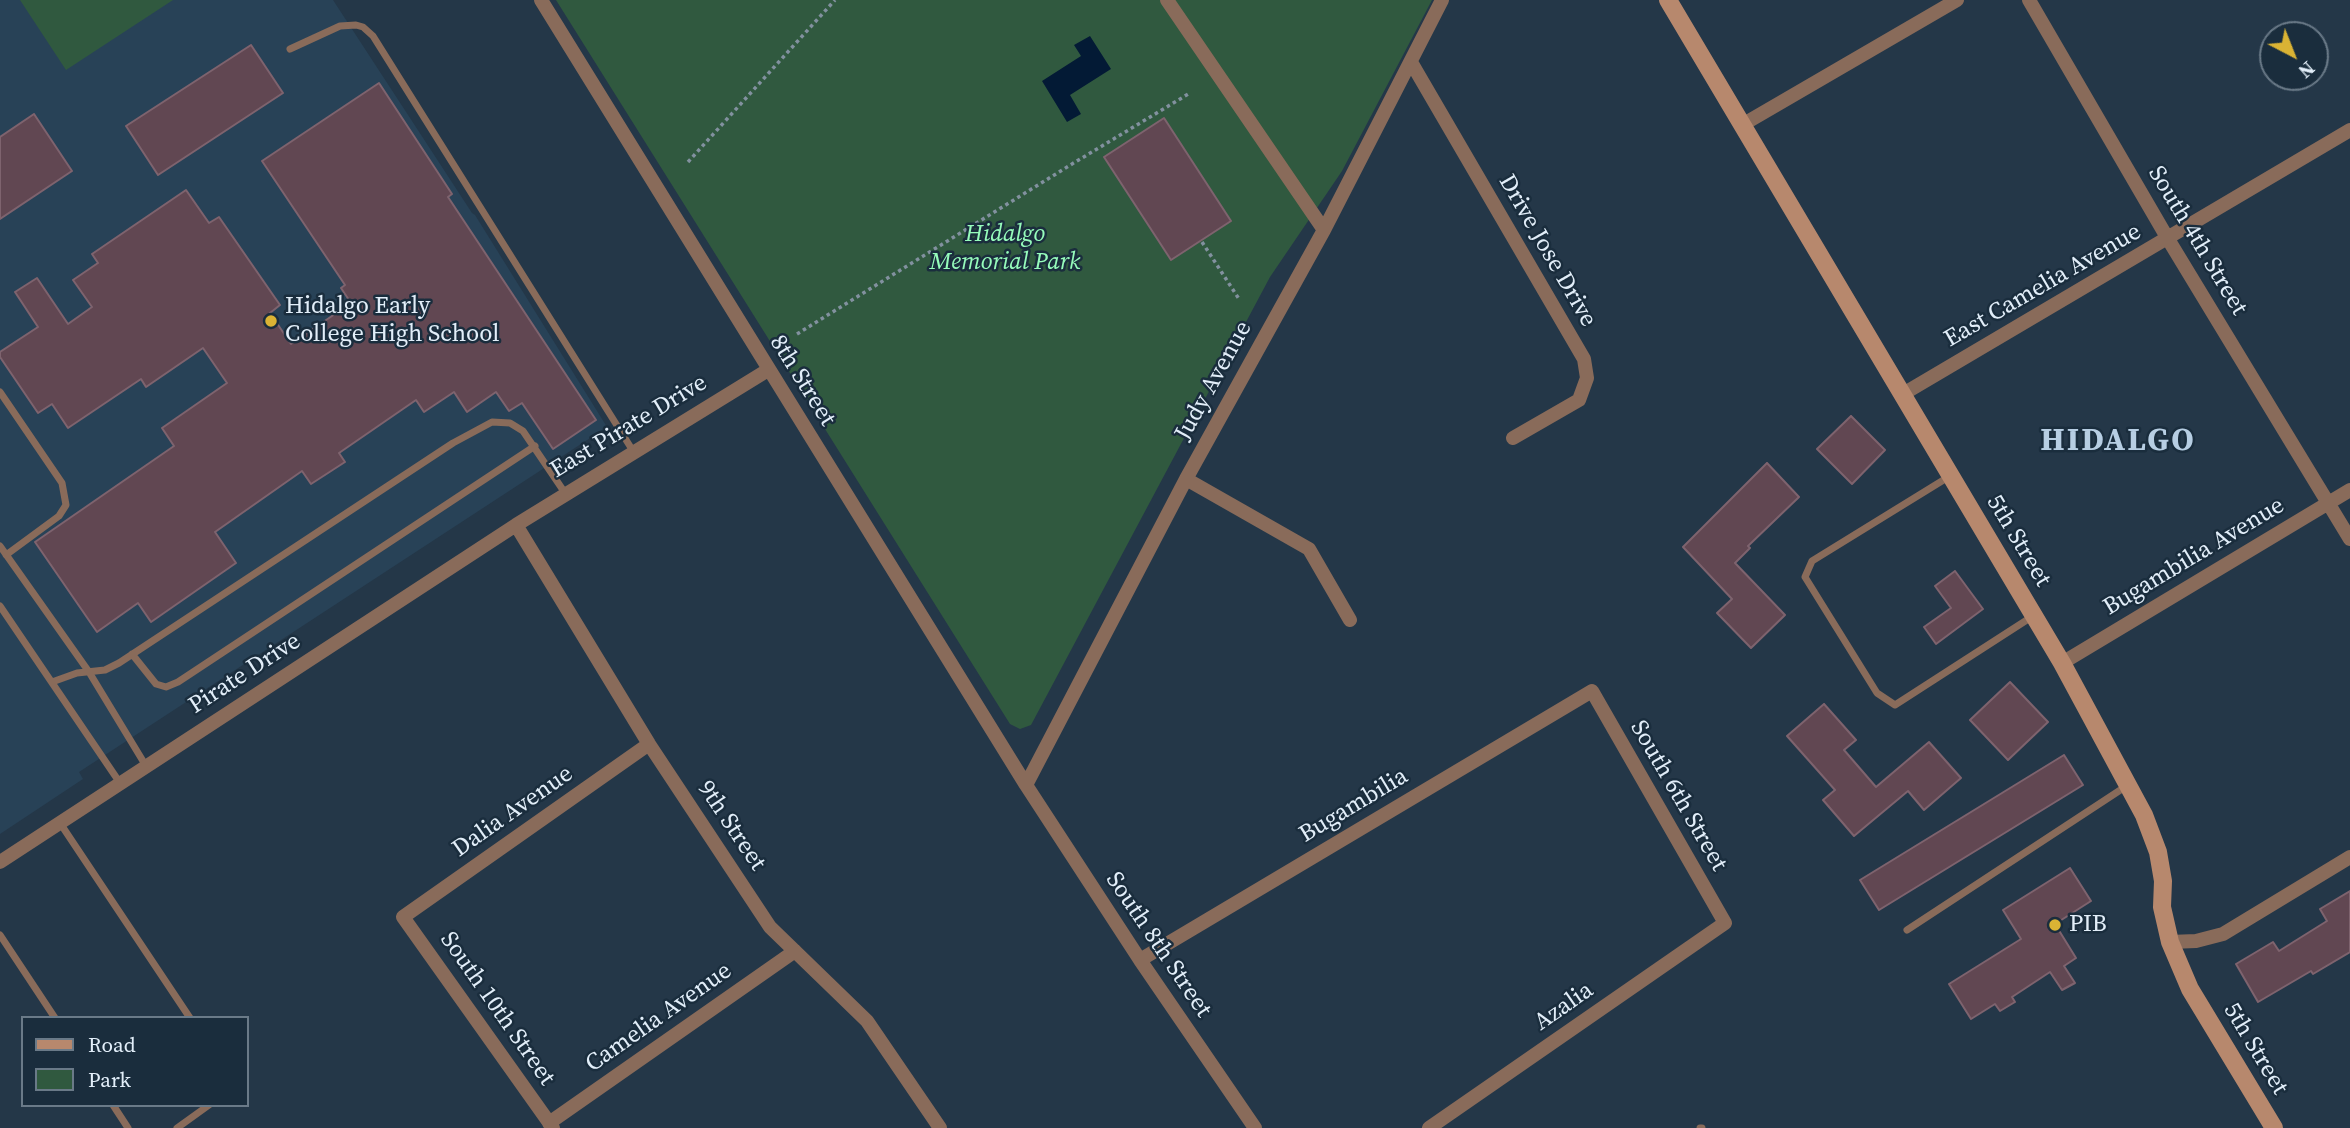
<!DOCTYPE html>
<style>
body{margin:0}
#map{position:relative;width:2350px;height:1128px;overflow:hidden;background:#243748;font-family:"Source Serif 4",serif}
canvas{display:block}
.legend{position:absolute;left:21px;top:1016px;width:228px;height:91px;box-sizing:border-box;background:#1a2d3d;border:2px solid #6a7a88;margin:0;padding:9px 12px;list-style:none;font-size:21px;color:#e2eef9}
.legend li{display:flex;align-items:center;gap:14px;height:35px}
.legend b{width:35px;border:2px solid #6a7a88}
.north{position:absolute;left:2259px;top:21px;width:70px;height:70px;box-sizing:border-box;background:#1a2d3d;border:2px solid #6a7a88;border-radius:50%;rotate:138deg;font-size:19px;font-weight:700;line-height:28px;text-align:center;color:#e2eef9}
.north::after{content:'';display:block;margin:auto;width:24px;height:32px;background:#dab334;clip-path:polygon(50% 0,100% 100%,50% 72%,0 100%)}
</style>
<div id="map">
<canvas width="2350" height="1128"></canvas>
<ul class="legend">
<li><b style="height:9px;background:#b7886d"></b>Road</li>
<li><b style="height:19px;background:#30593f"></b>Park</li>
</ul>
<div class="north">N</div>
</div>
<script>
const ctx = document.querySelector('canvas').getContext('2d');
ctx.lineJoin = 'round';
function fillPath(path, color) { ctx.fillStyle = color; ctx.fill(path, 'evenodd'); }
const poly = rows => new Path2D(rows.map(r => 'M' + r).join(''));
function trace(path, color, width, dash) { ctx.strokeStyle = color; ctx.lineWidth = width; ctx.lineCap = dash ? 'butt' : 'round'; ctx.setLineDash(dash || []); ctx.stroke(path); }
function label(font, color, halo, rows, align = 'center') {
  ctx.font = font + ' "Source Serif 4",serif'; ctx.lineWidth = 5; ctx.setLineDash([]); ctx.textBaseline = 'middle'; ctx.strokeStyle = halo; ctx.fillStyle = color; for (const [text, x, y, turn = 0] of rows) {
    ctx.save(); ctx.translate(x, y); ctx.rotate((+turn || 0) * Math.PI / 180); ctx.textAlign = isNaN(turn) ? turn : align; if (halo) ctx.strokeText(text, 0, 0); ctx.fillText(text, 0, 0); ctx.restore();
  }
}
const built = poly([
 [0,0,333,0,472,213,475,215,607,427,79,772,83,779,0,834]
]);
const green = poly([
 [20,0,173,0,66,70],
 [556,0,1432,0,1342,171,1270,277,1031,725,1020,729,1010,724]
]);
const water = poly([
 [1090,36,1111,69,1070,95,1081,114,1067,122,1042,81,1081,56,1074,45]
]);
const building = poly([
 [251,45,283,93,158,175,126,126,251,45],
 [379,83,452,194,448,197,596,420,553,449,522,403,509,411,496,392,467,412,454,392,424,412,416,400,339,453,345,462,311,484,302,471,215,532,236,563,151,622,138,603,97,632,35,542,174,446,162,428,227,383,203,348,146,387,141,379,68,428,52,404,38,413,0,357,0,352,38,327,15,292,37,278,68,324,92,307,73,280,98,263,92,254,186,190,209,223,219,217,280,305,270,313,291,344,351,303,341,288,345,285,262,161,379,83],
 [34,114,72,171,0,219,0,137,34,114],
 [1164,118,1231,221,1171,260,1104,157,1164,118],
 [1851,416,1885,450,1852,484,1817,449,1851,416],
 [1767,463,1799,497,1748,546,1750,548,1735,563,1785,615,1751,648,1717,613,1732,599,1683,547,1767,463],
 [1955,571,1983,609,1936,644,1924,627,1951,608,1935,586,1955,571],
 [2010,682,2048,722,2008,760,1970,720,2010,682],
 [1824,704,1856,740,1844,750,1876,787,1929,742,1961,778,1924,810,1908,791,1854,836,1823,800,1835,790,1787,736,1824,704],
 [2064,755,2083,785,1879,910,1860,880,2064,755],
 [2070,868,2091,901,2055,924,2076,958,2064,966,2075,983,2062,990,2050,972,2012,997,2015,1002,2000,1011,1995,1004,1971,1019,1949,984,2021,939,2003,910,2070,868],
 [2350,891,2350,952,2313,974,2311,971,2258,1002,2236,964,2273,942,2279,951,2327,921,2320,909,2350,891]
]);
const path = poly([
 [688,162,835,0],
 [1202,242,1239,299],
 [797,334,1072,164,1190,93]
]);
const lane = poly([
 [290,49,340,26,356,25,363,27,373,36,633,451],
 [0,392,62,483,66,505,59,516,6,555],
 [1950,476,1812,561,1805,577,1877,693,1895,705,2033,616],
 [0,546,89,672,146,766],
 [0,606,120,783],
 [132,654,156,684,166,687,178,682,535,446],
 [52,682,77,673,105,670,119,663,453,443,492,422,510,423,523,431,565,493],
 [60,823,190,1018],
 [1907,930,2128,785],
 [0,935,55,1018],
 [113,1105,128,1128],
 [177,1128,209,1105],
 [1700,1128,1702,1128]
]);
const street = poly([
 [541,0,1026,785,1140,960,1255,1128],
 [1167,0,1324,230],
 [2029,0,2168,239,2350,539],
 [1411,62,1584,359,1587,378,1579,400,1513,438],
 [1742,125,1957,0],
 [1903,394,2350,130],
 [1186,479,1309,549,1350,620],
 [516,525,649,744,770,927,867,1021,940,1128],
 [2062,663,2350,490],
 [1026,785,1186,479,1324,230,1442,0],
 [0,862,516,525,768,370],
 [2170,942,2196,941,2223,934,2350,857],
 [1140,960,1592,691,1725,923,1429,1128],
 [549,1123,795,951],
 [553,1128,403,917,649,744]
]);
const secondary = poly([
 [1668,0,2062,663,2144,815,2158,852,2163,881,2162,907,2170,942,2190,989,2274,1128]
]);
const markers = [
 [271,321,7,"#dab334"],
 [2055,925,7,"#dab334"]
];
const parkNames = [
 ["Hidalgo",1005,235],
 ["Memorial Park",1005,263]
];
const streetNames = [
 ["South 4th Street",2197,241,59],
 ["Drive Jose Drive",1547,251,60],
 ["East Camelia Avenue",2043,286,-30],
 ["8th Street",802,381,58],
 ["Judy Avenue",1214,381,-61],
 ["East Pirate Drive",629,427,-31],
 ["5th Street",2018,541,59],
 ["Bugambilia Avenue",2194,557,-31],
 ["Pirate Drive",245,674,-33],
 ["South 6th Street",1678,796,60],
 ["Bugambilia",1354,806,-31],
 ["Dalia Avenue",513,812,-35],
 ["9th Street",731,826,56],
 ["South 8th Street",1158,945,56],
 ["Azalia",1564,1007,-35],
 ["South 10th Street",497,1009,55],
 ["Camelia Avenue",659,1018,-35],
 ["5th Street",2255,1049,59]
];
const poiNames = [
 ["Hidalgo Early",285,307],
 ["College High School",285,335],
 ["PIB",2069,925]
];
const districtNames = [
 ["HIDALGO",2118,442]
];
fillPath(built, '#284257');
fillPath(green, '#30593f');
fillPath(water, '#031a35');
fillPath(building, '#614752');
trace(building, '#7e636e', 2);
trace(path, '#82919f', 3.5, [3.5, 3.5]);
trace(lane, '#896b5a', 7);
trace(street, '#896b5a', 14);
trace(secondary, '#b7886d', 18);
for (const [x, y, r, color] of markers) { const dot = new Path2D(); dot.arc(x, y, r, 0, 2 * Math.PI); ctx.fillStyle = color; ctx.fill(dot); trace(dot, '#1a2d3d', 2.5); }
label('italic 24px', '#96fcbb', '#1a2d3d', parkNames);
label('24px', '#e2eef9', '#1a2d3d', streetNames);
label('24px', '#e2eef9', '#1a2d3d', poiNames, 'left');
ctx.letterSpacing = '2px';
label('bold 32px', '#b7cee3', '#1a2d3d', districtNames);
ctx.letterSpacing = '0px';
</script>
